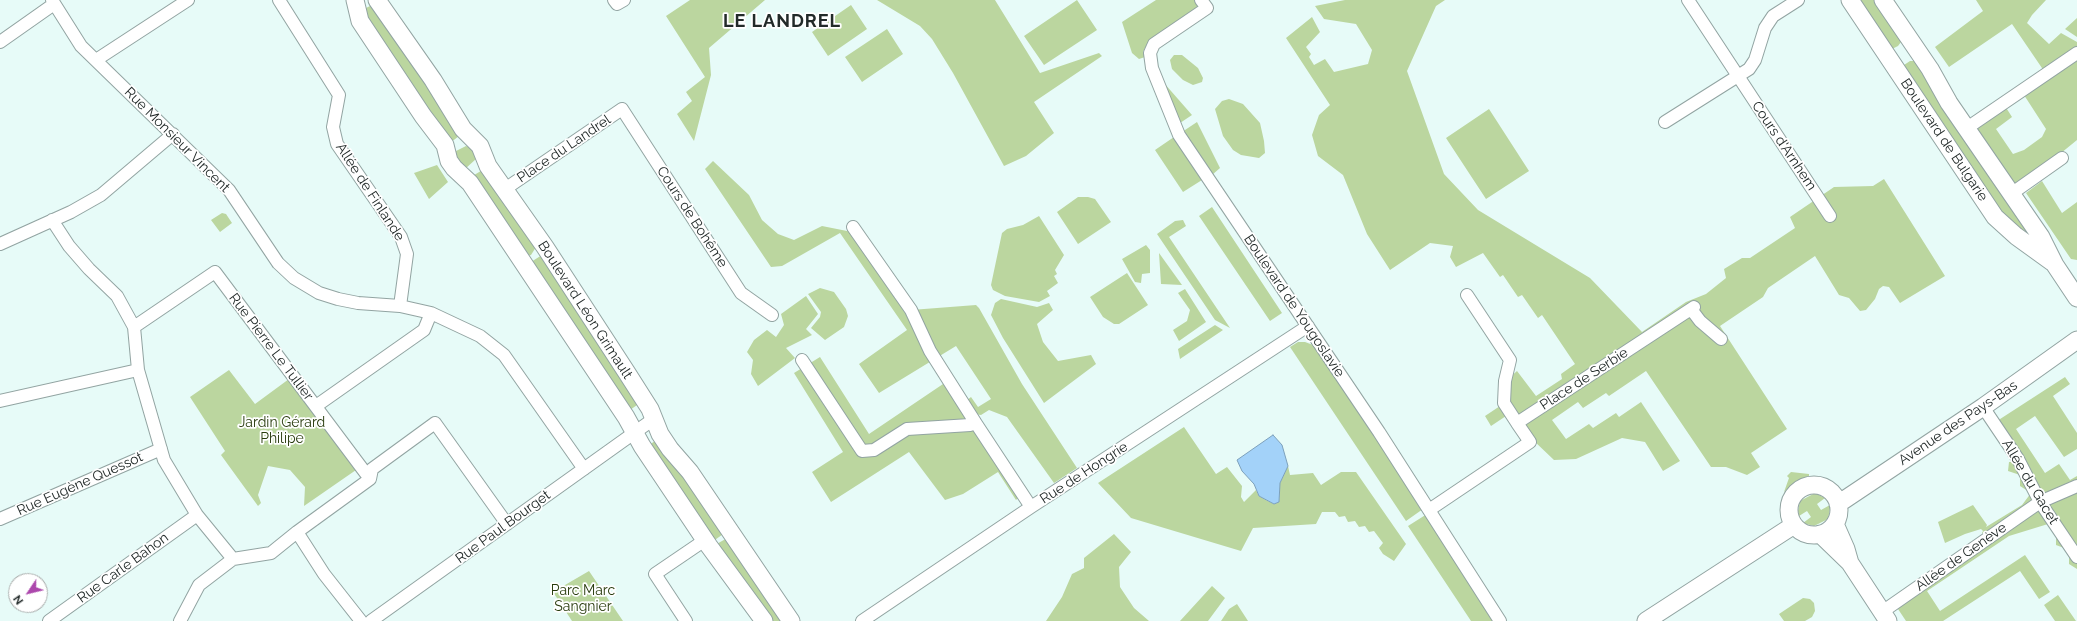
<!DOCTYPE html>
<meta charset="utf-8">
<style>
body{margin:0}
#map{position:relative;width:2077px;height:621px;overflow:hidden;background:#e7fbf8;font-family:Raleway,sans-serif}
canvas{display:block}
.north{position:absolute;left:8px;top:573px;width:40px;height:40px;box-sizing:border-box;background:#fff;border:1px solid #a7aaa9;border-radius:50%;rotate:235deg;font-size:11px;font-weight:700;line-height:16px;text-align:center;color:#222a29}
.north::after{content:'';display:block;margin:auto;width:14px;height:18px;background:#ac47ac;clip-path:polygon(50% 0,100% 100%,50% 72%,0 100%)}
</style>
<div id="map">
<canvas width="2077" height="621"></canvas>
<div class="north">N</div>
</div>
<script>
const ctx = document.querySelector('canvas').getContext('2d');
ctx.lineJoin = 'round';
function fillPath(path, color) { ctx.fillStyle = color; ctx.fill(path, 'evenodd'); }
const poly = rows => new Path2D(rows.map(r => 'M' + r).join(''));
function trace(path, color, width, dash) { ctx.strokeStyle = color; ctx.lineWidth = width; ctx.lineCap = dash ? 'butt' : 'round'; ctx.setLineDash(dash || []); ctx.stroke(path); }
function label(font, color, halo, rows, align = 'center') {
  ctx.font = font + ' Raleway,sans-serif'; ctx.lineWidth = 3.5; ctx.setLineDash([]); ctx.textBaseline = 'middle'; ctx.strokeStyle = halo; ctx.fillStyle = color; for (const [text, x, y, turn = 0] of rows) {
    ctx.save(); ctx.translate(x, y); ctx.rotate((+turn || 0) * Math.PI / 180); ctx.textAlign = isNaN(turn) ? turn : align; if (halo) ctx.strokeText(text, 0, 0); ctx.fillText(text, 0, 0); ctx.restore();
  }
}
const green = poly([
 [690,0,765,0,709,48,711,75,694,141,677,114,692,101,686,92,705,77,666,16],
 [877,0,995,0,1040,73,1099,53,1102,56,1034,102,1054,133,1026,156,1004,166,953,73,932,39,920,26],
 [1077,0,1097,30,1044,65,1024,36],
 [1156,0,1196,0,1199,4,1198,12,1145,48,1143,52,1145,57,1139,59,1132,53,1122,22],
 [1345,0,1445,0,1436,6,1407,71,1444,174,1478,210,1590,278,1642,332,1686,302,1706,294,1726,278,1724,269,1742,258,1750,258,1795,228,1790,217,1834,187,1873,186,1884,179,1945,276,1900,303,1889,287,1883,286,1879,289,1875,299,1866,310,1860,311,1849,298,1839,295,1815,256,1768,288,1763,297,1720,326,1787,429,1751,453,1760,467,1747,475,1726,467,1711,467,1646,371,1609,396,1606,393,1583,408,1578,402,1552,420,1566,439,1589,424,1593,428,1616,413,1619,417,1641,402,1680,461,1663,471,1645,442,1622,438,1576,459,1554,460,1533,440,1508,401,1507,380,1517,371,1536,396,1562,379,1561,374,1575,364,1542,315,1538,318,1522,295,1518,297,1503,275,1500,277,1483,253,1456,267,1450,257,1453,246,1430,243,1390,270,1367,234,1343,175,1318,156,1312,135,1319,115,1330,105,1286,38,1312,17,1320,32,1306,47,1311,54,1309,57,1314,65,1325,59,1334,72,1368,64,1372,50,1356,24,1324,19,1315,6],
 [1856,0,1875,0,1901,42,1898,46,1892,49],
 [1976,0,2046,0,2032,15,2027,23,2049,44,2061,33,2077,42,2077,46,2075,51,2044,71,2012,24,1949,67,1935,47,1983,11],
 [374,4,459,136,450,143,372,33,364,9],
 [851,5,867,29,828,56,812,32],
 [2077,18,2077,37,2065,29],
 [887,29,903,54,862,82,845,57],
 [2077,54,2077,140,2039,171,2012,187,1973,129,2005,106,2012,117,1996,129,2013,154,2024,150,2042,137,2046,129,2024,95],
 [1174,55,1182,55,1198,68,1203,78,1202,82,1193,85,1183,80,1172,69,1170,60],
 [1910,61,1915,61,2040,243,2008,223,1903,69,1904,65],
 [1164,83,1192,115,1177,125],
 [1229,99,1243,104,1260,123,1264,141,1265,153,1259,158,1241,155,1233,150,1223,136,1215,109,1222,101],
 [1489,109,1529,171,1486,199,1446,138],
 [1197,122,1220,168,1212,175,1182,132],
 [1174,137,1202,180,1183,192,1155,150],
 [466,146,473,149,476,159,465,169,459,167,454,152],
 [713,161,749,195,762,220,778,234,794,240,822,226,852,232,911,310,976,305,979,308,1022,384,1077,468,1054,483,1007,417,989,410,981,415,975,414,966,401,971,397,978,407,991,399,956,346,879,393,859,364,907,330,840,233,782,266,771,267,705,169],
 [437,165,448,182,429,199,414,173],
 [484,169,536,247,531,255,528,256,471,177],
 [2042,181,2062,213,2077,202,2077,260,2071,259,2026,193],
 [1078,197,1088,197,1095,199,1111,222,1078,244,1057,212],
 [1212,207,1282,313,1270,321,1199,216],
 [222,213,226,214,232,223,220,232,211,220],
 [1039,216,1064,255,1055,270,1057,274,1054,276,1058,283,1047,291,1050,296,1039,302,1005,296,993,290,991,285,1002,233,1007,229,1023,225],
 [1183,220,1186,226,1169,237,1230,328,1215,320,1157,234,1175,221],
 [1146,245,1150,250,1150,273,1142,274,1141,283,1135,282,1122,259],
 [1159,253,1182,285,1161,284],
 [542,255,640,403,627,412,531,262],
 [1127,273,1148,305,1119,324,1114,324,1103,317,1090,297],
 [820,288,834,292,846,309,848,316,844,327,825,340,811,328,820,317,821,312,808,294],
 [1185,289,1206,322,1179,341,1173,330,1187,321,1190,310,1178,293],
 [806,296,818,314,806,329,812,335,786,348,795,358,758,386,751,374,753,360,747,352,754,340,767,330,776,337,784,325,781,314],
 [1001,299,1037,307,1049,303,1053,310,1037,324,1043,342,1058,361,1091,355,1096,364,1044,403,1003,338,991,315,995,303],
 [1215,325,1223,330,1180,359,1178,349],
 [1298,342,1305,342,1313,345,1423,509,1406,521,1290,347],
 [820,357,869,434,946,382,1020,496,1016,500,998,472,963,494,945,500,909,452,831,502,812,472,843,452,794,373],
 [229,370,255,404,289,379,356,470,304,506,305,487,290,470,268,466,258,495,261,503,258,506,221,455,225,451,190,397],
 [2065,377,2070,384,2053,396,2077,433,2077,449,2064,457,2035,416,2016,429,2045,473,2059,464,2070,480,2077,476,2077,569,2069,564,2069,557,2064,548,2056,545,2056,536,2048,524,2009,536,1927,591,1940,611,2025,555,2050,592,2039,599,2020,571,1943,621,1906,621,1896,606,1991,539,1982,533,1983,531,1981,529,1965,534,1945,543,1938,522,1973,505,1987,525,1986,527,2022,505,2031,493,2020,486,2020,475,2008,471,2009,462,2026,461,2022,460,1997,421],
 [1500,406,1506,416,1491,426,1485,416],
 [1184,427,1216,474,1227,467,1242,486,1241,497,1244,502,1256,490,1259,496,1266,500,1274,504,1279,502,1280,483,1288,466,1290,475,1313,473,1321,485,1341,472,1356,472,1406,544,1394,561,1383,554,1379,548,1383,543,1374,531,1369,532,1365,526,1359,527,1355,521,1348,522,1345,516,1339,517,1335,512,1322,512,1316,524,1253,528,1241,551,1131,518,1098,483],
 [659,438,726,532,712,542,645,448],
 [1791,472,1809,474,1809,476,1796,481,1784,492,1789,478,1787,476],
 [1815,493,1825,498,1817,504,1821,510,1830,505,1830,509,1828,519,1814,526,1803,523,1811,517,1807,511,1799,516,1798,511,1800,501],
 [1427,514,1497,621,1471,621,1408,526],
 [1114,534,1131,552,1119,567,1120,587,1134,608,1149,621,1046,621,1062,597,1072,574,1084,568,1084,558],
 [729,537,785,621,770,621,715,545],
 [589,571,623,621,572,621,553,592],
 [1212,586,1225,598,1208,621,1180,621],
 [2058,595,2076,621,2055,621,2044,605],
 [1803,598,1810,599,1814,603,1815,611,1812,617,1805,621,1784,621,1779,614],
 [1237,604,1248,621,1221,621,1229,609]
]);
const water = poly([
 [1273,435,1282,445,1288,466,1280,483,1279,502,1274,504,1259,496,1254,484,1242,471,1237,460,1273,435]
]);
const street = poly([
 [52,0,81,46,229,190,278,263,294,278,319,293,338,299,358,303,400,306,431,313,480,336,504,355,584,469],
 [279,0,339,95,333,127,337,144,401,237,407,254,400,306],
 [614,0,617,4,624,0],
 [1201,0,1207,8,1154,44,1150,53,1152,68,1179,135,1379,432,1500,621],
 [1688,0,1830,216],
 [0,42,54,4],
 [96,60,188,0],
 [1665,122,1749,69,1755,60,1765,28,1773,16,1798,0],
 [1967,128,2077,53],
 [505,189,622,109,741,293,772,315],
 [2011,194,2062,158],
 [52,220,69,246,89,269,117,296,134,327,138,370,164,460,197,515,233,559,271,553,297,532,324,574,361,621],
 [853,227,911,310,930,351,975,422],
 [0,244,71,212,101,195,173,134],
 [1467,295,1510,360,1505,381,1504,403,1517,423],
 [1691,309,1700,321,1721,339],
 [134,327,215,272,370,479],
 [802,360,862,451,874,450,907,429,970,425,975,422,1031,507],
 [0,401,138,370],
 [316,406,424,330,431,313],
 [1983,407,2018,459,2040,502,2077,557],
 [1429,510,1530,442,1517,423,1694,307],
 [0,519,161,449],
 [297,532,370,479,372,469,435,423,507,524],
 [1882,612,2040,502,2077,486],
 [49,621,197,515],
 [180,621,199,585,233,559],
 [371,621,655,418],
 [686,621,655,574,705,540],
 [862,621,1031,507,1308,326]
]);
const secondary = poly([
 [355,0,360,21,423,116,445,145,449,161,454,168,470,183,626,417,642,446,709,546,764,621],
 [377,0,433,80,463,129,480,146,488,166,545,247,627,373,650,409,660,434,670,449,690,472,791,621],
 [1850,0,1995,217,2016,236,2052,262],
 [1883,0,1930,69,1949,103,2041,237,2055,265,2077,298],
 '1789 510a25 25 0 1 1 50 0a25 25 0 1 1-50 0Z',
 [1838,504,1983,407,2077,340],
 [1835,524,1846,549,1850,563],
 [1820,534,1850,563,1888,621],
 [1646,621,1794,525]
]);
const streetNames = [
 ["Rue Monsieur Vincent",177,140,45],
 ["Boulevard de Bulgarie",1944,140,56],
 ["Cours d'Arnhem",1784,146,56],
 ["Place du Landrel",564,149,-34],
 ["Allée de Finlande",370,192,57],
 ["Cours de Bohême",692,217,57],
 ["Boulevard de Yougoslavie",1294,306,56],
 ["Boulevard Léon Grimault",585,310,57],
 ["Rue Pierre Le Tullier",271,347,53],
 ["Place de Serbie",1584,379,-33],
 ["Avenue des Pays-Bas",1958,423,-34],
 ["Rue de Hongrie",1084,473,-33],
 ["Allée du Gacet",2030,482,59],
 ["Rue Eugène Quessot",80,484,-24],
 ["Rue Paul Bourget",503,527,-36],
 ["Allée de Genève",1961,557,-35],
 ["Rue Carle Bahon",123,568,-36]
];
const parkNames = [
 ["Jardin Gérard",282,423],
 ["Philipe",282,439],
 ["Parc Marc",583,591],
 ["Sangnier",583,607]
];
const districtNames = [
 ["LE LANDREL",782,22]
];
fillPath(green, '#bbd69f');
fillPath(water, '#a3d2f9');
trace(water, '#7ca0bb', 1);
trace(street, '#92a4a2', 14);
trace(secondary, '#92a4a2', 19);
trace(street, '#fff', 12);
trace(secondary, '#fff', 17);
label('14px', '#222a29', '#fff', streetNames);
label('14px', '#283b0d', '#fff', parkNames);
ctx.letterSpacing = '1px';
label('bold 18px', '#222a29', '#fff', districtNames);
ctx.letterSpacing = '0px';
</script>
